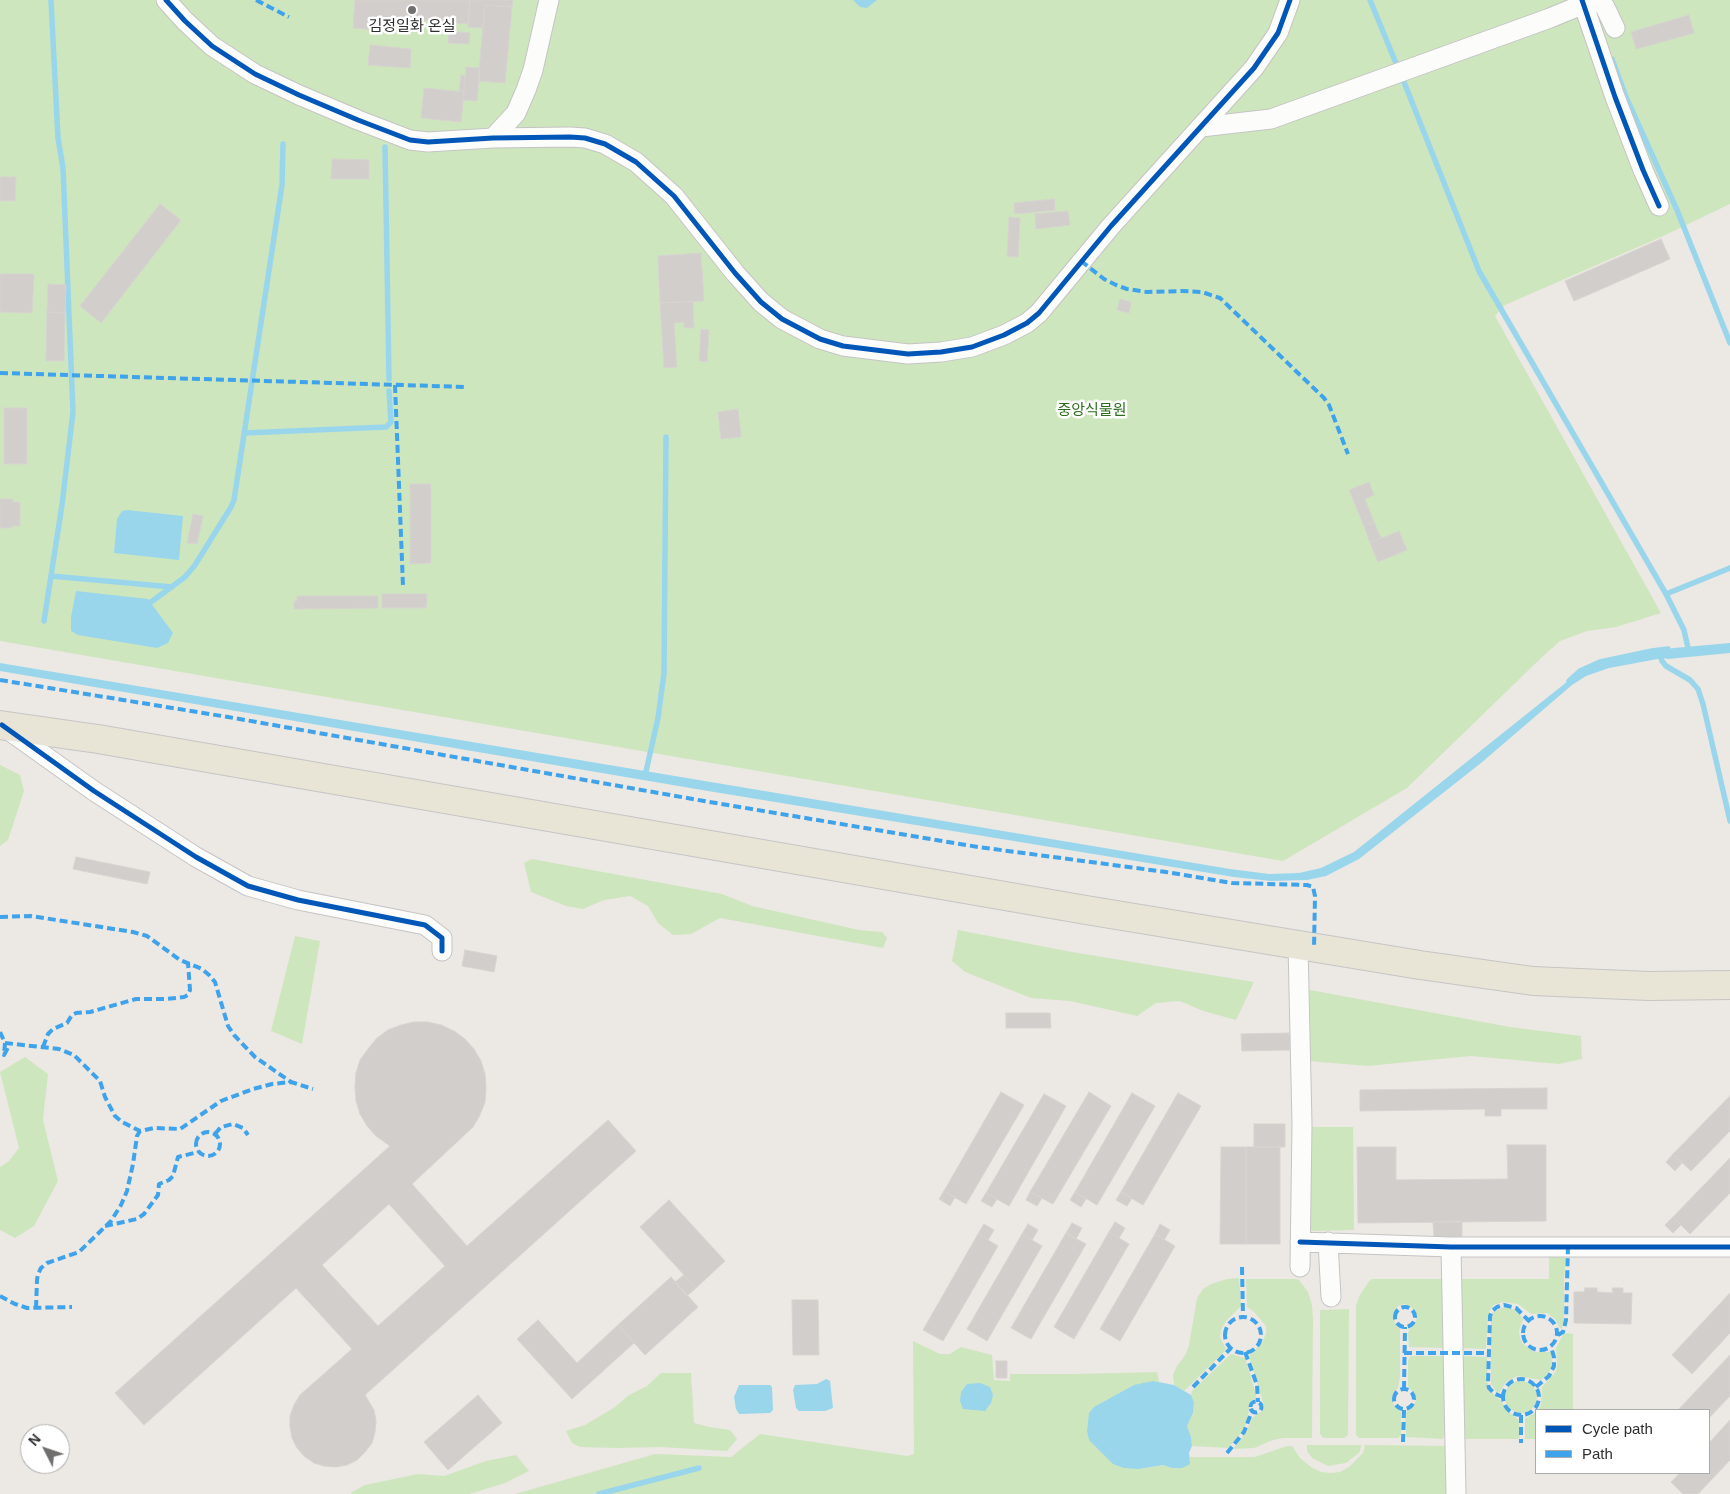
<!DOCTYPE html>
<meta charset="utf-8">
<style>
body{margin:0}
#map{position:relative;width:1730px;height:1494px;overflow:hidden;background:#ece8e4;font-family:Helvetica,sans-serif}
canvas{display:block}
.legend{position:absolute;left:1535px;top:1409px;width:175px;height:65px;box-sizing:border-box;background:#fff;border:1px solid #ababab;margin:0;padding:6px 9px;list-style:none;font-size:15px;color:#2e2e2e}
.legend li{display:flex;align-items:center;gap:10px;height:25px}
.legend b{width:25px;border:1px solid #ababab}
.north{position:absolute;left:20px;top:1424px;width:50px;height:50px;box-sizing:border-box;background:#fff;border:1px solid #ababab;border-radius:50%;rotate:311deg;font-size:14px;font-weight:700;line-height:20px;text-align:center;color:#2e2e2e}
.north::after{content:'';display:block;margin:auto;width:18px;height:22px;background:#706f6e;clip-path:polygon(50% 0,100% 100%,50% 72%,0 100%)}
</style>
<div id="map">
<canvas width="1730" height="1494"></canvas>
<ul class="legend">
<li><b style="height:6px;background:#0057b8"></b>Cycle path</li>
<li><b style="height:6px;background:#3ea3eb"></b>Path</li>
</ul>
<div class="north">N</div>
</div>
<script>
const ctx = document.querySelector('canvas').getContext('2d');
ctx.lineJoin = 'round';
function fillPath(path, color) { ctx.fillStyle = color; ctx.fill(path, 'evenodd'); }
const poly = rows => new Path2D(rows.map(r => 'M' + r).join(''));
function trace(path, color, width, dash) { ctx.strokeStyle = color; ctx.lineWidth = width; ctx.lineCap = dash ? 'butt' : 'round'; ctx.setLineDash(dash || []); ctx.stroke(path); }
function label(font, color, halo, rows, align = 'center') {
  ctx.font = font + ' Helvetica,"Noto Sans KR",sans-serif'; ctx.lineWidth = 5; ctx.setLineDash([]); ctx.textBaseline = 'middle'; ctx.strokeStyle = halo; ctx.fillStyle = color; for (const [text, x, y, turn = 0] of rows) {
    ctx.save(); ctx.translate(x, y); ctx.rotate((+turn || 0) * Math.PI / 180); ctx.textAlign = isNaN(turn) ? turn : align; if (halo) ctx.strokeText(text, 0, 0); ctx.fillText(text, 0, 0); ctx.restore();
  }
}
const green = poly([
 [0,0,1730,0,1730,204,1661,237,1505,305,1495,316,1661,613,1616,627,1587,631,1560,641,1541,658,1407,788,1283,861,0,641],
 [0,765,20,775,24,791,8,840,0,846],
 [532,859,722,894,752,906,859,930,882,932,887,938,883,948,720,918,691,934,673,935,658,923,648,906,630,896,604,900,583,909,566,906,531,892,524,863],
 [958,930,1072,952,1254,982,1236,1020,1203,1011,1180,1001,1156,1003,1137,1016,1070,1001,1031,998,965,972,952,961],
 [295,936,320,941,302,1044,271,1031],
 [1310,990,1510,1027,1581,1036,1582,1059,1559,1064,1471,1056,1367,1066,1309,1061],
 [25,1057,48,1074,43,1120,58,1181,34,1226,15,1238,0,1230,0,1167,9,1161,19,1148,0,1072],
 [1309,1127,1353,1127,1354,1230,1309,1231],
 [1566,1253,1564,1281,1564,1319,1562,1329,1559,1327,1555,1319,1547,1313,1531,1314,1518,1304,1503,1302,1494,1305,1490,1310,1488,1316,1486,1349,1463,1348,1461,1346,1462,1279,1549,1279,1549,1257,1553,1254],
 [1239,1278,1241,1306,1226,1321,1221,1330,1220,1337,1226,1349,1225,1351,1184,1391,1174,1385,1173,1374,1177,1366,1186,1354,1189,1345,1197,1298,1203,1289,1211,1284,1227,1279],
 [1246,1279,1296,1279,1299,1280,1308,1292,1312,1305,1313,1318,1312,1438,1283,1438,1273,1440,1254,1448,1233,1449,1246,1433,1252,1418,1262,1411,1264,1406,1249,1356,1263,1341,1266,1333,1266,1326,1254,1312,1247,1307],
 [1372,1279,1443,1279,1445,1348,1409,1347,1408,1333,1410,1328,1415,1323,1417,1318,1415,1311,1412,1308,1405,1304,1398,1306,1393,1314,1395,1323,1400,1329,1400,1377,1398,1388,1392,1395,1392,1400,1394,1405,1401,1412,1401,1435,1398,1438,1359,1438,1356,1435,1356,1306,1359,1297,1369,1281],
 [1505,1307,1516,1310,1523,1319,1519,1331,1520,1338,1523,1344,1534,1352,1550,1352,1552,1353,1552,1365,1548,1374,1541,1380,1517,1376,1506,1382,1499,1393,1497,1393,1491,1384,1491,1316,1493,1312],
 [1349,1309,1348,1435,1344,1438,1323,1438,1320,1434,1320,1310],
 [1564,1333,1573,1334,1573,1410,1538,1410,1541,1405,1542,1387,1556,1371,1557,1364,1556,1348],
 [913,1341,940,1354,950,1354,961,1347,992,1355,994,1380,1010,1381,1010,1374,1075,1374,1157,1372,1159,1382,1153,1381,1139,1469,1163,1465,1172,1468,1190,1464,1189,1457,1255,1457,1287,1446,1292,1446,1300,1458,1311,1467,1321,1472,1331,1473,1340,1472,1349,1467,1363,1453,1365,1445,1446,1446,1446,1494,515,1494,655,1454,731,1457,760,1434,907,1456,914,1454],
 [1231,1354,1245,1358,1256,1394,1256,1398,1250,1404,1247,1420,1243,1431,1228,1448,1192,1446,1191,1437,1187,1426,1193,1413,1194,1402,1191,1395,1192,1391],
 [1411,1356,1445,1356,1446,1429,1443,1439,1406,1437,1405,1413,1414,1405,1416,1400,1414,1393,1408,1387,1408,1360],
 [1462,1356,1487,1357,1488,1389,1501,1401,1508,1411,1519,1420,1520,1437,1518,1439,1464,1439],
 [661,1373,691,1373,694,1423,709,1427,730,1430,737,1439,727,1451,661,1447,618,1448,580,1447,572,1443,566,1431,585,1425,615,1407,629,1395,647,1386],
 '1505 1397a16 16 0 1 1 32 0a16 16 0 1 1-32 0Z',
 [1536,1412,1536,1439,1525,1439,1525,1419],
 [1307,1445,1361,1445,1360,1452,1346,1463,1328,1466,1312,1458,1307,1451],
 [516,1455,529,1471,505,1483,469,1494,351,1494,352,1492,365,1485,418,1474,444,1476,486,1461]
]);
const water = poly([
 [853,0,877,0,867,8,860,7],
 [127,510,183,516,179,560,114,553,117,519,122,511],
 [76,591,148,599,173,633,168,643,157,648,78,635,71,631,71,617],
 [1730,643,1730,653,1668,659,1663,658,1609,668,1586,676,1572,685,1481,763,1359,859,1326,876,1307,880,1271,881,1234,877,714,792,0,671,0,663,1230,869,1269,874,1299,873,1321,868,1354,852,1578,673,1592,667,1627,656,1674,648],
 [826,1379,830,1381,833,1408,825,1411,799,1411,796,1408,793,1390,795,1385,817,1384],
 [1153,1381,1174,1385,1191,1395,1194,1402,1193,1413,1187,1426,1191,1437,1192,1446,1189,1453,1190,1464,1182,1468,1172,1468,1163,1465,1139,1469,1124,1468,1113,1464,1089,1440,1087,1431,1089,1413,1094,1407,1134,1385],
 [980,1383,990,1387,993,1395,991,1403,985,1411,963,1409,960,1401,961,1392,967,1384],
 [739,1385,770,1385,772,1387,773,1410,770,1413,739,1414,736,1409,734,1397]
]);
const stream = poly([
 [1370,0,1398,68],
 [1612,59,1626,97,1677,210,1730,343],
 [1402,77,1479,271,1666,594,1684,630,1688,648],
 [385,147,389,379],
 [245,433,386,427,391,422,389,391],
 [51,576,172,587],
 [1666,594,1730,568],
 [151,602,185,577,195,565,231,507,234,500,282,185,283,144],
 [44,621,62,505,73,412,63,168,58,138,51,0],
 [1659,652,1662,661,1666,666,1690,680,1698,689,1703,704,1730,821],
 [1569,681,1580,671,1600,662,1652,651,1668,649],
 [645,776,658,718,664,673,666,437],
 [599,1494,699,1468]
]);
const building = poly([
 [355,0,470,0,468,24,412,19,412,25,377,22,376,30,353,28,355,0],
 [470,0,513,0,512,7,485,5,483,28,468,27,470,0],
 [485,5,512,7,505,83,478,81,485,5],
 [1689,15,1694,33,1636,49,1631,32,1689,15],
 [449,31,470,33,469,44,448,43,449,31],
 [370,45,411,49,410,68,368,65,370,45],
 [466,67,480,68,477,101,463,100,466,67],
 [461,75,465,76,464,92,459,91,461,75],
 [424,88,464,92,461,122,421,118,424,88],
 [332,159,369,160,369,179,331,179,332,159],
 [0,177,16,177,15,201,0,201,0,177],
 [1054,199,1055,210,1015,214,1014,203,1054,199],
 [160,204,181,220,101,323,80,306,160,204],
 [1068,211,1070,225,1036,229,1035,214,1068,211],
 [1009,217,1020,218,1018,257,1007,256,1009,217],
 [1661,239,1670,259,1574,301,1565,281,1661,239],
 [701,253,704,301,660,303,658,256,701,253],
 [0,274,34,274,32,313,0,312,0,274],
 [48,284,66,285,65,313,47,312,48,284],
 [1120,299,1131,302,1129,313,1117,310,1120,299],
 [693,301,694,328,684,328,684,322,674,323,677,367,664,368,660,303,693,301],
 [47,312,65,313,64,361,46,361,47,312],
 [701,329,709,330,707,362,699,361,701,329],
 [4,408,27,408,27,464,4,464,4,408],
 [738,409,741,437,721,439,718,412,738,409],
 [1369,482,1374,495,1365,499,1374,522,1364,526,1349,490,1369,482],
 [410,484,431,484,431,563,410,564,410,484],
 [0,499,13,499,13,502,20,502,20,526,12,526,12,528,0,528,0,499],
 [193,514,203,516,197,544,187,543,193,514],
 [1374,522,1381,538,1370,543,1364,526,1374,522],
 [1399,531,1407,550,1378,562,1370,543,1399,531],
 [382,594,427,594,426,608,382,608,382,594],
 [297,596,378,596,378,608,294,609,294,601,297,601,297,596],
 [76,857,150,872,147,884,73,869,76,857],
 [465,950,497,956,494,972,462,966,465,950],
 [1006,1013,1050,1013,1051,1028,1006,1028,1006,1013],
 [414,1022,428,1022,441,1025,454,1031,465,1039,474,1049,481,1061,485,1074,486,1088,485,1102,480,1115,473,1127,412,1184,467,1246,608,1120,636,1151,365,1395,374,1410,376,1421,375,1432,372,1443,365,1452,357,1460,347,1465,336,1467,324,1466,314,1463,304,1456,297,1448,292,1438,290,1427,290,1416,294,1405,300,1395,352,1349,296,1288,144,1425,115,1393,390,1146,376,1136,367,1126,360,1114,356,1101,355,1087,356,1073,360,1060,368,1049,377,1038,388,1030,401,1025,414,1022],
 [389,1204,445,1266,378,1326,322,1265,389,1204],
 [1289,1033,1290,1050,1242,1051,1241,1034,1289,1033],
 [1547,1088,1547,1109,1501,1109,1501,1116,1485,1116,1485,1109,1360,1111,1360,1090,1547,1088],
 [1001,1092,1024,1105,966,1204,944,1191,1001,1092],
 [1089,1092,1111,1106,1053,1204,1030,1192,1089,1092],
 [1132,1093,1155,1106,1097,1205,1075,1192,1132,1093],
 [1178,1093,1201,1106,1143,1205,1121,1192,1178,1093],
 [1044,1094,1066,1106,1009,1206,986,1193,1044,1094],
 [1730,1096,1730,1131,1691,1171,1673,1154,1730,1096],
 [1254,1124,1285,1124,1285,1147,1254,1147,1254,1124],
 [1507,1145,1546,1145,1546,1221,1358,1223,1357,1147,1396,1147,1396,1180,1508,1179,1507,1145],
 [1221,1147,1246,1147,1246,1244,1220,1244,1221,1147],
 [1246,1147,1280,1147,1280,1244,1246,1244,1246,1147],
 [1673,1154,1682,1163,1675,1171,1666,1162,1673,1154],
 [1730,1158,1730,1193,1690,1234,1673,1217,1730,1158],
 [944,1191,955,1197,950,1206,939,1199,944,1191],
 [1030,1192,1042,1198,1037,1206,1026,1200,1030,1192],
 [1075,1192,1086,1199,1081,1207,1070,1200,1075,1192],
 [1121,1192,1132,1198,1127,1206,1116,1200,1121,1192],
 [986,1193,997,1199,992,1207,981,1201,986,1193],
 [669,1200,725,1261,696,1288,640,1227,669,1200],
 [1673,1217,1681,1225,1673,1233,1665,1225,1673,1217],
 [1462,1221,1462,1237,1434,1238,1433,1222,1462,1221],
 [1115,1222,1125,1228,1119,1238,1109,1232,1115,1222],
 [1072,1223,1082,1228,1076,1239,1066,1233,1072,1223],
 [984,1224,994,1230,988,1240,978,1234,984,1224],
 [1028,1224,1038,1230,1032,1240,1022,1234,1028,1224],
 [1160,1224,1170,1230,1164,1240,1155,1234,1160,1224],
 [1109,1232,1129,1244,1074,1339,1054,1327,1109,1232],
 [1066,1233,1086,1244,1031,1339,1011,1328,1066,1233],
 [978,1234,998,1246,943,1341,923,1330,978,1234],
 [1022,1234,1042,1246,987,1341,967,1329,1022,1234],
 [1155,1234,1175,1246,1120,1341,1100,1329,1155,1234],
 [684,1275,696,1288,687,1296,675,1282,684,1275],
 [671,1277,698,1307,645,1355,618,1325,671,1277],
 [1585,1288,1597,1288,1597,1292,1613,1293,1612,1288,1623,1288,1623,1293,1632,1293,1631,1324,1574,1323,1574,1292,1584,1292,1585,1288],
 [1730,1293,1730,1333,1692,1374,1672,1355,1730,1293],
 [792,1300,818,1300,819,1355,793,1355,792,1300],
 [538,1320,577,1363,618,1325,634,1343,572,1399,517,1339,538,1320],
 [1730,1355,1730,1396,1709,1418,1709,1410,1678,1410,1730,1355],
 [996,1361,1007,1361,1007,1378,996,1378,996,1361],
 [478,1395,502,1423,448,1470,424,1442,478,1395],
 [1730,1420,1730,1460,1698,1494,1683,1494,1671,1482,1680,1473,1709,1473,1709,1443,1730,1420]
]);
const minor = poly([
 [166,0,185,21,212,46,255,74,299,95,358,120,410,140,428,142,493,138,570,137,585,138,605,144,636,162,674,196,735,273,761,302,782,319,820,339,843,346,908,354,941,352,972,347,1004,335,1027,323,1039,313,1111,226,1254,68,1278,33,1290,0],
 [1582,0,1615,97,1643,170,1659,206],
 [1201,127,1271,119,1550,18,1584,4,1598,1,1605,7,1615,28],
 [493,138,516,113,526,90,533,70,549,0],
 [7,729,94,791,196,857,248,886,298,900,425,925,442,938,442,951],
 [1298,945,1302,1125,1300,1267],
 [1300,1242,1451,1247,1730,1247],
 [1328,1242,1331,1297],
 [1451,1247,1456,1494]
]);
const primary = poly([
 [0,725,98,739,1086,910,1420,965,1533,981,1649,986,1730,985]
]);
const quiet = poly([
 [256,0,289,17],
 [1081,261,1104,279,1116,285,1127,289,1147,292,1182,291,1202,292,1220,298,1324,398,1329,405,1348,454],
 [0,373,467,387],
 [395,385,403,586],
 [0,680,228,717,704,801,978,847,1166,872,1232,883,1307,885,1313,887,1315,896,1314,948],
 [0,917,31,916,133,932,147,936,180,960,202,969,209,975,215,982,228,1026,234,1035,255,1057,291,1082],
 [0,1032,5,1043,4,1055,10,1044],
 [5,1043,59,1049,74,1055,100,1081,105,1097,115,1116,122,1122,140,1131],
 [43,1047,48,1034,53,1029,67,1023,72,1015,76,1013,90,1012,136,999,166,999,184,997,188,995,190,990,188,963],
 '196 1144a12 12 0 1 1 24 0a12 12 0 1 1-24 0Z',
 [215,1134,221,1127,233,1124,243,1128,248,1135],
 [105,1226,137,1219,144,1214,158,1195,159,1184,169,1180,173,1176,178,1157,198,1152],
 [1242,1267,1243,1317],
 [0,1296,15,1304,27,1308,72,1307],
 '1395 1317a10 10 0 1 1 20 0a10 10 0 1 1-20 0Z',
 [36,1308,37,1280,38,1274,41,1268,47,1263,79,1252,111,1221,121,1205,127,1191,133,1164,137,1136,140,1131,154,1128,180,1129,221,1101,253,1089,272,1084,291,1082,313,1089],
 '1523 1333a17 17 0 1 1 34 0a17 17 0 1 1-34 0Z',
 '1225 1335a18 18 0 1 1 36 0a18 18 0 1 1-36 0Z',
 [1558,1335,1563,1332,1566,1320,1568,1246],
 [1245,1352,1257,1385,1258,1402],
 [1404,1353,1489,1353],
 '1503 1397a18 18 0 1 1 36 0a18 18 0 1 1-36 0Z',
 [1193,1387,1231,1348],
 [1536,1387,1549,1376,1554,1366,1554,1357,1551,1347],
 [1404,1389,1405,1327],
 '1394 1399a10 10 0 1 1 20 0a10 10 0 1 1-20 0Z',
 [1503,1397,1495,1394,1489,1388,1488,1384,1490,1316,1492,1311,1497,1307,1504,1305,1516,1308,1528,1320],
 '1250.5 1407a5.5 5.5 0 1 1 11 0a5.5 5.5 0 1 1-11 0Z',
 [1521,1415,1521,1443],
 [1403,1442,1404,1410],
 [1227,1453,1244,1432,1252,1411]
]);
const cycleway = poly([
 [166,0,185,21,212,46,255,74,299,95,358,120,410,140,428,142,493,138,570,137,585,138,605,144,636,162,674,196,735,273,761,302,782,319,820,339,843,346,908,354,941,352,972,347,1004,335,1027,323,1039,313,1111,226,1254,68,1278,33,1290,0],
 [1582,0,1615,97,1643,170,1659,206],
 [2,725,94,791,196,857,248,886,298,900,425,925,442,938,442,951],
 [1300,1242,1451,1247,1730,1247]
]);
const markers = [
 [412,10,5,"#706f6e"]
];
const poiNames = [
 ["김정일화 온실",412,27]
];
const parkNames = [
 ["중앙식물원",1092,411]
];
fillPath(green, '#cee6be');
fillPath(water, '#99d6ec');
trace(stream, '#99d6ec', 5.5);
fillPath(building, '#d1cecb');
trace(building, '#d7d4d0', 1);
trace(minor, '#c5c4c5', 21);
trace(primary, '#c6c5c4', 30);
trace(minor, '#fcfcfb', 19);
trace(primary, '#e8e4d6', 28);
trace(quiet, '#3ea3eb', 4, [8, 4]);
trace(cycleway, '#0057b8', 5);
for (const [x, y, r, color] of markers) { const dot = new Path2D(); dot.arc(x, y, r, 0, 2 * Math.PI); ctx.fillStyle = color; ctx.fill(dot); trace(dot, '#fff', 2); }
label('15px', '#2e2e2e', '#fff', poiNames);
label('15px', '#2c6e1b', '#fff', parkNames);
</script>
